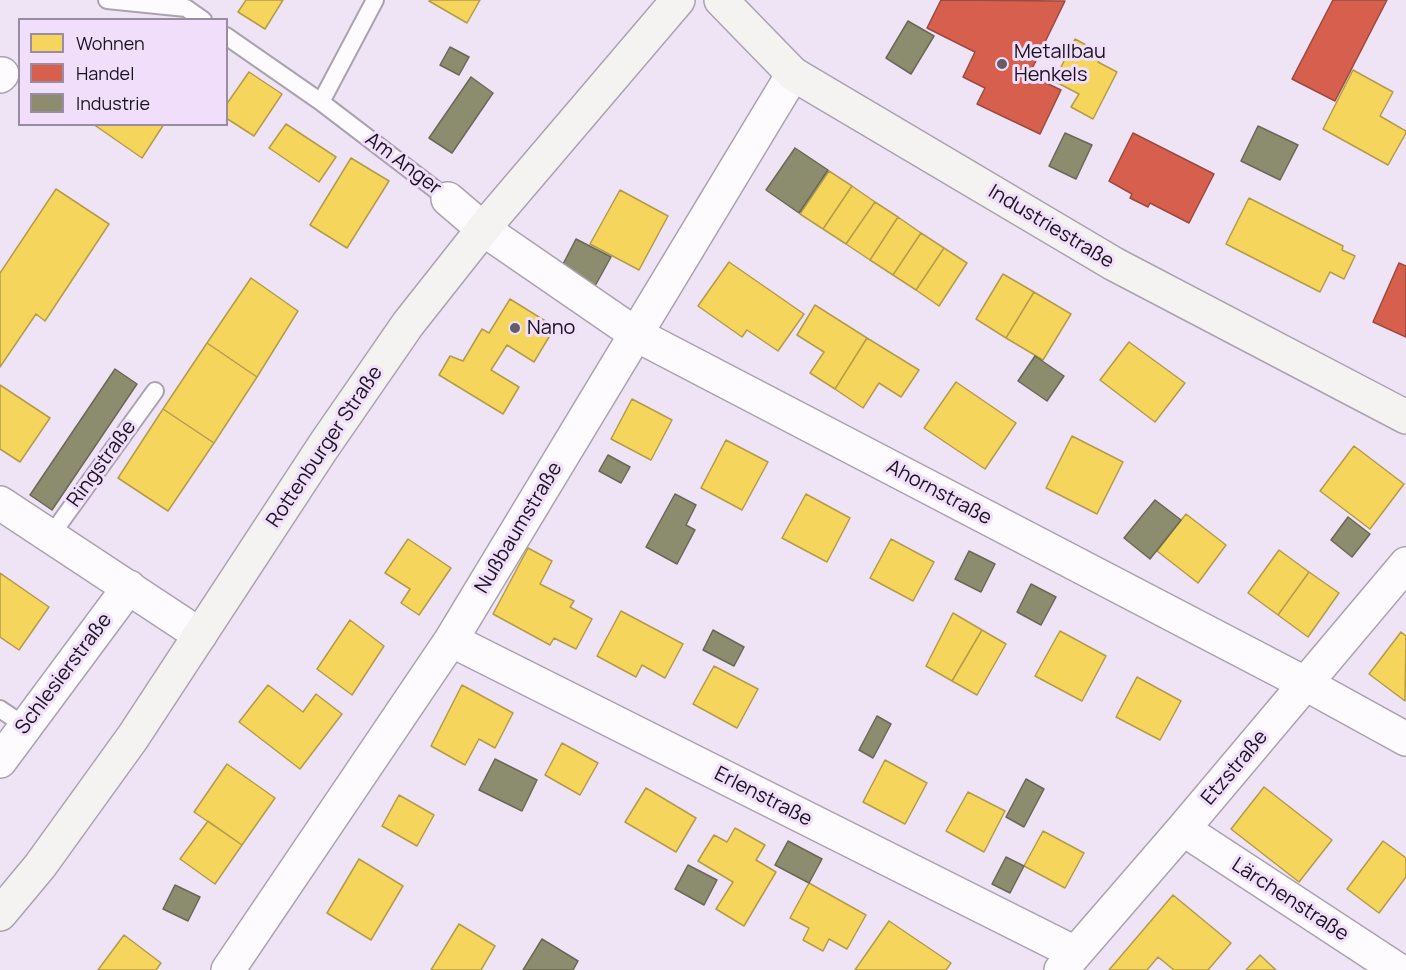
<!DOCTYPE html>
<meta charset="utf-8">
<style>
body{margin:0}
#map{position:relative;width:1406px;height:970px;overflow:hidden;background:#efe4f5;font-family:Manrope,sans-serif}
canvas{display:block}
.legend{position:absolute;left:18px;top:18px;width:210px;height:108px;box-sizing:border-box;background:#f0defb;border:2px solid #9a8da2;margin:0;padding:8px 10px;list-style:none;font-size:18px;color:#19131d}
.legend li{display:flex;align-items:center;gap:12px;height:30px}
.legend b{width:30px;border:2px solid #9a8da2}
</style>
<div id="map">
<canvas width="1406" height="970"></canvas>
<ul class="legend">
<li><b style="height:16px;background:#f6d55c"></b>Wohnen</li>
<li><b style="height:16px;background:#d6604d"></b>Handel</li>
<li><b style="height:16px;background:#8c8c6e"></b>Industrie</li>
</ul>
</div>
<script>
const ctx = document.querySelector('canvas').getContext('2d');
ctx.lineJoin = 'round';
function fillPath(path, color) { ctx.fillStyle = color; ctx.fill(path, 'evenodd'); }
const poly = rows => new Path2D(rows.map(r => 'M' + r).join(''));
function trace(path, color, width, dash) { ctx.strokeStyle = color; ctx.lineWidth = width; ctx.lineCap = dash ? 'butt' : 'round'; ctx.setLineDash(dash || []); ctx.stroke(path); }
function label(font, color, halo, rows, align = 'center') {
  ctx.font = font + ' Manrope,sans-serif'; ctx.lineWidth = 6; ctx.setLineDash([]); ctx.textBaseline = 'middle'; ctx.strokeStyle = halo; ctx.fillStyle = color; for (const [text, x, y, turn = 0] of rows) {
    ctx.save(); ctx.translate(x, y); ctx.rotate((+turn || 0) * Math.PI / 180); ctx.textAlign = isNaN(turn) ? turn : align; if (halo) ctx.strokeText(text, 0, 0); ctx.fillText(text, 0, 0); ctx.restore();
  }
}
const homes = poly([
 [246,0,283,0,265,29,238,12,246,0],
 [430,0,480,0,467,23,429,1,430,0],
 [1075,39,1103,54,1098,62,1117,72,1093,119,1071,107,1079,94,1054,81,1075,39],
 [1353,70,1393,92,1380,116,1406,131,1406,133,1388,165,1323,129,1353,70],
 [249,72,282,94,254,136,226,118,226,105,249,72],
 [93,124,164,124,142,158,93,124],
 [286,124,336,157,319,182,269,148,286,124],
 [351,158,389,181,347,248,310,225,351,158],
 [829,171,852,186,823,229,800,214,829,171],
 [852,186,875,202,846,244,823,229,852,186],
 [56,189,109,224,45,321,36,314,0,367,0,273,56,189],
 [620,190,668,216,639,270,590,244,620,190],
 [1249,198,1343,246,1342,250,1355,256,1344,279,1330,272,1320,292,1226,244,1249,198],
 [875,202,898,217,870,260,846,244,875,202],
 [898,217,921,233,893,275,870,260,898,217],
 [921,233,944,248,916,290,893,275,921,233],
 [944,248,967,263,939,306,916,290,944,248],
 [729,262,804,314,778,351,747,330,742,337,698,306,729,262],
 [1003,274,1034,292,1006,338,976,319,1003,274],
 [251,278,298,311,257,377,207,343,251,278],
 [1034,292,1071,314,1043,360,1006,338,1034,292],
 [510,299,555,327,534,362,507,345,491,370,519,387,503,414,439,375,450,356,463,361,482,329,489,333,510,299],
 [815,305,867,338,835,389,810,373,824,352,797,335,815,305],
 [867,338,919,370,901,397,879,383,863,408,835,389,867,338],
 [1129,342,1185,383,1155,422,1100,380,1129,342],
 [207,343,257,377,214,443,163,409,207,343],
 [956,382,1016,423,985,469,924,428,956,382],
 [0,385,50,418,20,462,0,449,0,385],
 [632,399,672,420,651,460,611,439,632,399],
 [163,409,214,443,168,511,118,478,163,409],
 [1072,436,1123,462,1097,514,1046,488,1072,436],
 [726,440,768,462,742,510,701,488,726,440],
 [1354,446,1404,484,1370,529,1320,491,1354,446],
 [806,494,850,518,827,562,782,538,806,494],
 [1186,514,1226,545,1198,583,1157,551,1186,514],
 [408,539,451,568,419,615,401,603,410,589,385,573,408,539],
 [891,539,934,562,913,601,870,578,891,539],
 [528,548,552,561,540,584,574,601,570,607,592,619,576,649,554,638,550,645,493,614,528,548],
 [1279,550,1309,572,1278,615,1248,593,1279,550],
 [1309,572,1339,593,1308,637,1278,615,1309,572],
 [0,573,49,607,19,650,0,637,0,573],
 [621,611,683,644,665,678,642,665,636,677,597,656,621,611],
 [953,613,982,630,952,681,926,666,953,613],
 [350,620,384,646,352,695,317,669,350,620],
 [982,630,1006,644,977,695,952,681,982,630],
 [1060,631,1106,656,1082,701,1035,676,1060,631],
 [1401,632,1406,636,1405,701,1369,674,1401,632],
 [714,666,758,689,737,728,693,704,714,666],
 [1137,677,1181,701,1160,740,1116,717,1137,677],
 [268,685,303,712,316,694,342,714,300,769,239,722,268,685],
 [462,685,513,713,495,748,479,739,465,765,431,746,462,685],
 [562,743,598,763,580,795,545,775,562,743],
 [885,760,927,783,905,824,863,802,885,760],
 [227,764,275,798,242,845,194,812,227,764],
 [1264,787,1332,840,1299,882,1231,829,1264,787],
 [646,788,696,818,676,852,625,822,646,788],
 [968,792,1005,811,984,852,946,831,968,792],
 [399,795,434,815,417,846,382,826,399,795],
 [208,821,242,845,215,884,180,859,208,821],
 [735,828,765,845,756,860,776,872,744,926,716,909,733,882,698,861,714,835,727,842,735,828],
 [1043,831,1084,853,1065,888,1024,866,1043,831],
 [1383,841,1406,858,1406,877,1379,913,1347,889,1383,841],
 [359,859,403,886,371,940,327,913,359,859],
 [809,883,866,915,847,949,829,939,823,951,803,940,809,928,790,918,809,883],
 [1173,895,1231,943,1208,970,1174,970,1158,957,1147,970,1109,970,1173,895],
 [889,921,951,963,946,970,855,970,889,921],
 [459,924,495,946,481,970,431,970,459,924],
 [124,935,161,963,156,970,98,970,124,935],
 [1260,955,1276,970,1246,970,1260,955]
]);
const shops = poly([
 [941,0,1065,1,1029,75,1061,90,1040,134,977,104,985,88,963,77,975,52,927,28,941,0],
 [1333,0,1387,0,1335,101,1292,79,1333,0],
 [1133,133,1214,174,1189,223,1150,203,1148,207,1130,198,1132,194,1109,181,1133,133],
 [1399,263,1406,266,1406,337,1373,322,1399,263]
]);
const industry = poly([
 [908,21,934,36,911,74,886,58,908,21],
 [450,47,469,57,459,75,440,65,450,47],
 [471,77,493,93,452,153,429,138,471,77],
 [1258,126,1298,145,1280,180,1241,161,1258,126],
 [1065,133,1092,145,1076,179,1049,166,1065,133],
 [795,148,828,170,799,213,766,190,795,148],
 [576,239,611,257,595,286,561,268,576,239],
 [1035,356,1064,376,1047,401,1018,381,1035,356],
 [115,369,137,384,52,510,30,495,115,369],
 [608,455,630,467,621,483,599,471,608,455],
 [675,494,696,505,686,525,695,530,677,564,646,547,675,494],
 [1155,500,1181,520,1150,559,1124,538,1155,500],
 [1348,517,1370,534,1352,557,1331,540,1348,517],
 [969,551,995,564,981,592,955,579,969,551],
 [1031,584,1056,597,1041,625,1017,612,1031,584],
 [713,630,744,647,734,666,703,650,713,630],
 [877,716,891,724,873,758,859,750,877,716],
 [495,759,537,780,522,811,479,790,495,759],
 [1026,779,1044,789,1024,827,1006,817,1026,779],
 [788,841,822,859,809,883,775,865,788,841],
 [1006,857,1024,866,1010,893,992,884,1006,857],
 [688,865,717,880,704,905,675,889,688,865],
 [175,885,200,897,188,921,163,909,175,885],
 [542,939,578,961,573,970,523,970,542,939]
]);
const lane = poly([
 [107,0,186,8,203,20],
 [375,0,321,102,448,199],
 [226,36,321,102],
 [49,538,155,391],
 [0,709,25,726]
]);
const street = poly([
 [0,76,2,74],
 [448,199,483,229,637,335,1306,684,1406,739],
 [0,503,200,635],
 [451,640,1075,953],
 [0,761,129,587],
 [1183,829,1398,970],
 [228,970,451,640,793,74],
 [1061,970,1183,829,1406,564]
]);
const secondary = poly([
 [721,0,793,74,1114,264,1406,417],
 [0,914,40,866,133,737,323,447,408,324,483,229,678,0]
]);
const markers = [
 [1002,64,6,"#645c69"],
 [515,328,6,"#645c69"]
];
const poiNames = [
 ["Metallbau",1014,52],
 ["Henkels",1014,75],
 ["Nano",527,328]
];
const streetNames = [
 ["Am Anger",403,164,37],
 ["Industriestraße",1051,227,31],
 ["Rottenburger Straße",325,447,-56],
 ["Ringstraße",102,464,-54],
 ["Ahornstraße",939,493,28],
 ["Nußbaumstraße",519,528,-59],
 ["Schlesierstraße",64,674,-53],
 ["Etzstraße",1235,768,-50],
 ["Erlenstraße",763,797,27],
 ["Lärchenstraße",1290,900,33]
];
fillPath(homes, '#f6d55c');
trace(homes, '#b49b49', 1.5);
fillPath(shops, '#d6604d');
trace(shops, '#9d493f', 1.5);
fillPath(industry, '#8c8c6e');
trace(industry, '#6a6856', 1.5);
trace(lane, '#aaa2af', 20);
trace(street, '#aaa2af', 36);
trace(secondary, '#aaa2af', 36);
trace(lane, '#fdfbfe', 16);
trace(street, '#fdfbfe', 33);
trace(secondary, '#f5f2f2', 33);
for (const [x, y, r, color] of markers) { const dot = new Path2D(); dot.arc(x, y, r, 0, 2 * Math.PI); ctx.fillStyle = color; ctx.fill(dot); trace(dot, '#f0defb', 2); }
label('20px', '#19131d', '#f0defb', poiNames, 'left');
label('20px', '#19131d', '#f0defb', streetNames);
</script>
